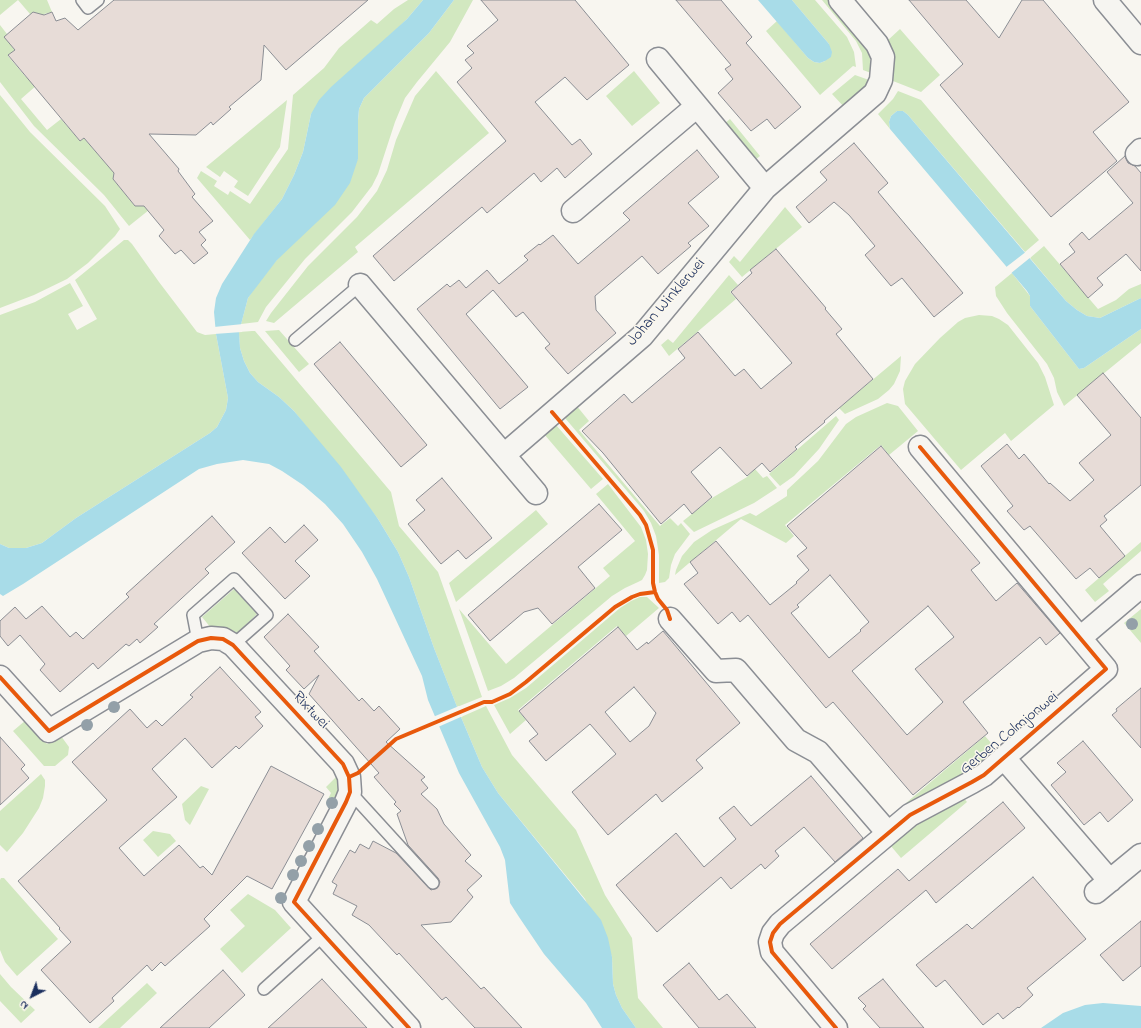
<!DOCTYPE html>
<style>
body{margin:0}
#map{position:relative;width:1141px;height:1028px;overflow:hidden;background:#f8f6f0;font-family:"Indie Flower",sans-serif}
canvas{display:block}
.north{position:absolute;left:12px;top:976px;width:40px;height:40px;-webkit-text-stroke:3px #fbf7ec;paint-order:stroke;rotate:222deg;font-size:11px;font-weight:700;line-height:16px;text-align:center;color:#1b2f5e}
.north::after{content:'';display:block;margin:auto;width:14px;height:18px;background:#1b2f5e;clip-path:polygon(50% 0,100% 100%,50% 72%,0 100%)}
</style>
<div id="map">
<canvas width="1141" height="1028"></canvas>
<div class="north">N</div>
</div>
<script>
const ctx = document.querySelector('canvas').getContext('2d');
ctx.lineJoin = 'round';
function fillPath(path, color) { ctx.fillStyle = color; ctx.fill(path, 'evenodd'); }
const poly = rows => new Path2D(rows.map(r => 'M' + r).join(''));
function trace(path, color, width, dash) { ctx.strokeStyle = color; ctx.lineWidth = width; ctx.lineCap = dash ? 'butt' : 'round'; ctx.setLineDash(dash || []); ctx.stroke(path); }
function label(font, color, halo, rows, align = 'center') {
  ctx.font = font + ' "Indie Flower",sans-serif'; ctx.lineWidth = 3; ctx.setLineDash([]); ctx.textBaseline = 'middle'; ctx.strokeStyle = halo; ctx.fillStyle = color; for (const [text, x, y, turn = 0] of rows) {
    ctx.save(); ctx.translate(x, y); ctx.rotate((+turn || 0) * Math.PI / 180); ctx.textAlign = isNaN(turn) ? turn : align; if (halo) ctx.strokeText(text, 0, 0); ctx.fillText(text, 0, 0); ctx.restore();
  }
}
const green = poly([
 [0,0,47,0,52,12,44,14,48,24,30,14,18,0,0,15],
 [408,0,423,0,407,19,311,114,303,152,294,175,282,199,250,240,197,178,201,171,217,181,214,186,228,195,230,191,250,204,288,149,293,95,324,68,339,48,371,20,377,24,394,9],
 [454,0,473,0,450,42,417,82,405,98,395,122,378,174,372,186,352,212,305,259,266,307,258,322,241,324,248,298,258,283,358,159,358,120,359,109,364,98,429,33],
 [792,0,815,0,847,37,854,52,856,67,853,66,820,95,766,31,777,21,808,58,814,62,820,63,825,61,829,44],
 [822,0,828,0,864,42,870,56,871,73,863,70,862,53,856,41],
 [0,25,7,34,6,39,15,50,8,56,25,76,37,85,21,99,47,130,61,119,80,141,84,138,109,167,121,169,113,176,113,179,135,206,139,206,143,203,149,210,129,226,104,195,34,126,0,82],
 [900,29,940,75,921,92,893,81,894,63,893,56,887,41],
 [436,71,489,133,355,247,358,252,274,323,266,321,271,313,308,266,357,217,377,191,387,170,396,140,415,96],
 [634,71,660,103,632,126,606,96],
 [855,75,869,80,866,87,845,108,832,94],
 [898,91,921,100,1039,240,1025,252,908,115,903,111,897,111,891,116,889,122,890,129,878,114,893,99],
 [0,95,30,132,105,206,120,229,115,236,88,263,67,279,34,295,0,308],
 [287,100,280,147,248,196,234,187,238,181,224,171,220,177,206,167],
 [730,119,760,156,755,160,724,124],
 [785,207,802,227,742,277,729,262,734,256,740,262],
 [124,240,128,240,132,244,159,282,197,332,205,335,216,334,228,398,226,410,217,427,210,433,76,518,42,543,26,548,9,548,0,544,0,315,35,302,70,283,83,306,68,314,77,330,97,319,75,280],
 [1044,246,1098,309,1116,300,1129,289,1141,284,1141,298,1100,318,1087,316,1077,310,1066,301,1030,258],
 [1012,273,1030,296,1030,306,1079,369,1084,368,1141,329,1141,343,1064,406,1057,392,1054,378,1047,364,1007,313,996,296,995,287],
 [729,275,738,285,730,292,736,299,669,356,661,345,668,339,673,343],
 [979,315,992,316,999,319,1008,325,1038,363,1045,377,1054,405,1011,441,1005,433,961,470,905,404,903,389,905,381,915,364,940,338,958,322,965,318],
 [279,330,309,364,299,372,265,331],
 [252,331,255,331,391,492,399,526,438,572,482,697,457,707,434,648,409,577,398,552,378,519,294,411,279,397,258,382,250,373,244,361,240,348,239,334,239,332],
 [901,356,900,371,894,384,889,390,878,399,845,414,839,408],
 [887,403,898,406,918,431,889,455,881,445,785,525,794,536,786,543,741,519,675,575,676,570,682,556,694,542,712,530,750,513,756,516,787,496,787,490,818,461,846,424,856,417],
 [576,405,589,421,579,430,660,526,670,518,678,526,681,523,690,534,675,554,671,565,669,578,665,582,659,583,659,555,656,536,651,523,644,511,565,418,564,416],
 [836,416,839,420,819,449,794,476,780,486,769,474],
 [553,424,556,425,603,479,591,489,544,434],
 [755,469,763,478,767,476,777,488,754,503,694,532,683,521,712,498,747,477],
 [608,484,641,527,646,540,648,554,647,570,645,575,642,580,638,582,625,588,612,596,514,678,501,686,488,691,459,609,506,664,610,576,603,568,635,541,596,494],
 [536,510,548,524,456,602,449,583],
 [1141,542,1141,551,1103,584,1109,591,1095,602,1085,590],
 [234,589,257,614,235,635,227,630,220,628,211,628,202,617],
 [640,597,647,597,659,608,626,636,617,626,518,710,526,720,510,734,494,705,510,698,526,688,620,608,631,601],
 [1141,609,1141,643,1124,623],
 [486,706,512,755,576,830,605,895,632,938,638,998,663,1028,636,1028,622,1008,616,995,613,984,612,957,585,899,498,793,482,767,461,717],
 [26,720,47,744,61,736,69,747,68,755,55,766,44,766,13,731],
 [985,736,998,751,970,772,908,805,906,803],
 [41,774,45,780,45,786,43,798,39,808,23,833,7,852,0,845,0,811],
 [339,774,342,788,334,807,326,803,331,793,326,787],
 [201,786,209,789,190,825,185,820,182,804],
 [963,797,967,802,901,858,890,845,918,821],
 [153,831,170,834,176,841,158,857,143,840],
 [1,878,4,878,58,939,17,976,5,962,0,950,0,880],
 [248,894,275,910,291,928,242,973,220,949,245,926,230,910],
 [0,974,11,987,35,1010,21,1023,0,1001],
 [147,983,157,993,120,1028,98,1028]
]);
const water = poly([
 [423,0,454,0,429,33,364,98,359,109,358,120,358,159,350,183,335,205,277,260,248,298,239,332,240,348,244,361,250,373,258,382,279,397,294,411,341,467,378,519,398,552,409,577,434,648,461,717,482,767,498,793,601,920,608,938,612,957,613,984,616,995,622,1008,636,1028,602,1028,586,1003,544,954,519,917,510,903,505,860,500,847,459,773,428,700,422,676,377,579,362,552,343,524,325,504,303,485,282,471,269,464,243,460,217,464,199,469,23,584,3,596,0,594,0,544,9,548,26,548,42,543,76,518,210,433,217,427,226,410,228,398,216,334,214,312,216,298,222,284,254,234,282,199,294,175,303,152,311,114,319,100,331,87,407,19],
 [758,0,792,0,829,44,832,52,831,57,825,61,820,63,814,62,808,58],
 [897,111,903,111,908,115,1066,301,1077,310,1087,316,1100,318,1141,298,1141,329,1084,368,1079,369,1030,306,1030,296,1027,291,890,129,889,122,891,116],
 [1103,1003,1141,1006,1141,1028,1041,1028,1063,1013,1085,1005]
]);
const pier = poly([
 [1027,251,1031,257,1010,274,1005,268],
 [243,324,242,332,214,334,214,327],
 [459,706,463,716,438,727,433,717]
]);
const building = poly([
 [114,0,368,0,286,70,264,45,261,80,229,107,231,109,213,125,211,122,196,135,149,134,179,169,178,171,195,194,192,197,213,221,199,232,206,240,201,245,208,253,194,264,181,250,175,254,159,236,164,230,144,206,135,206,113,179,114,173,84,138,80,141,8,55,15,50,4,37,33,12,44,15,52,12,56,21,65,18,78,30,114,0],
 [481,0,575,0,629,65,587,100,565,77,535,102,572,145,580,139,592,154,565,178,557,168,541,182,534,173,487,213,482,207,394,281,373,256,506,141,457,82,472,68,465,60,474,53,467,46,498,20,481,0],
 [676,0,721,0,752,37,746,43,801,107,775,129,767,119,751,131,718,93,733,79,725,69,731,65,676,0],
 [909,0,966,0,999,38,1022,0,1043,0,1129,102,1093,132,1117,161,1051,217,940,85,963,64,909,0],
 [854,143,888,183,878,192,963,293,934,317,902,278,891,286,865,255,875,246,849,215,834,202,809,223,796,207,827,180,820,172,854,143],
 [697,150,719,177,688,203,709,226,688,243,691,246,658,274,642,256,595,296,596,310,616,333,568,374,545,348,550,344,523,312,516,317,493,290,466,314,528,387,500,409,417,309,447,284,450,287,459,280,466,288,487,270,499,284,528,260,524,256,539,244,540,245,553,235,578,264,630,220,623,213,697,150],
 [1125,156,1128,163,1135,166,1141,173,1141,271,1126,254,1097,278,1103,285,1088,298,1060,264,1075,252,1069,244,1082,232,1089,240,1133,203,1107,172,1125,156],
 [776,249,826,308,825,309,842,329,836,334,873,379,824,421,825,422,795,447,797,449,770,472,762,463,747,476,720,447,691,472,712,497,692,514,684,504,661,524,603,453,582,431,624,394,632,403,685,358,678,349,698,332,735,376,744,369,761,389,792,363,731,292,752,273,750,270,776,249],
 [340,342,427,445,401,467,314,364,340,342],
 [1103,373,1141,418,1141,485,1104,516,1107,520,1100,526,1125,556,1099,578,1090,568,1076,579,1030,526,1024,530,1007,511,1013,506,981,466,1007,444,1019,459,1024,454,1049,484,1050,483,1070,501,1094,480,1079,463,1111,435,1077,395,1103,373],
 [881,446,980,563,971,570,996,601,1017,583,1060,633,1046,645,1040,637,963,702,988,733,913,795,833,702,826,708,748,615,740,622,732,612,718,624,684,584,698,573,690,562,716,541,770,605,797,583,796,582,809,570,797,556,807,548,787,526,881,446],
 [830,575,869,622,860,630,861,631,829,658,791,613,799,607,797,605,830,575],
 [928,606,954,637,915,669,943,702,907,735,852,671,928,606],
 [442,478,492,538,466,559,458,550,441,564,408,524,425,510,416,500,442,478],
 [599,504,622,530,578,567,595,588,552,624,538,608,524,612,490,641,468,615,599,504],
 [212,516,235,542,205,569,209,573,154,624,158,627,140,643,137,639,129,646,126,644,98,669,93,663,60,692,40,670,45,664,20,635,8,646,0,636,0,621,15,607,26,619,42,606,70,637,76,632,83,639,129,597,126,594,212,516],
 [304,525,318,540,295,561,310,576,285,599,242,553,270,527,285,543,304,525],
 [288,614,319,647,314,651,359,701,362,698,374,711,379,706,400,729,386,742,425,777,421,780,428,788,421,794,437,809,444,824,471,855,465,861,482,876,467,890,473,897,451,922,421,925,481,989,484,987,522,1028,475,1028,446,997,442,1000,399,953,397,955,369,925,352,915,357,906,333,894,337,885,332,882,350,850,355,853,360,844,369,849,373,841,396,853,431,890,437,888,440,882,438,878,408,845,397,814,401,811,394,804,396,802,374,777,379,773,309,694,319,675,304,689,286,670,290,666,264,637,288,614],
 [618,627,637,650,647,642,648,644,663,631,740,723,696,760,703,768,662,802,656,794,608,835,572,792,616,754,590,724,546,761,529,741,538,734,519,711,618,627],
 [634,687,656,713,649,726,630,742,605,712,634,687],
 [220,667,261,712,255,717,263,726,239,749,236,746,212,768,185,738,152,769,177,797,119,848,144,876,179,845,200,868,203,866,212,875,271,766,324,794,272,889,247,876,204,919,210,926,165,966,161,962,152,971,147,965,112,998,114,1001,90,1023,41,970,71,942,59,929,60,928,18,881,107,800,72,762,130,709,147,728,156,720,162,726,193,697,190,695,220,667],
 [1141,688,1141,748,1112,715,1117,711,1116,709,1141,688],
 [0,737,25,765,21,769,29,778,0,805,0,737],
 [1083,741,1133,800,1108,822,1100,812,1084,825,1051,785,1066,772,1057,763,1083,741],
 [811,776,863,838,835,862,804,827,775,851,779,856,765,869,761,864,731,889,721,877,657,932,616,885,676,833,704,867,736,839,719,818,734,806,751,826,811,776],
 [1003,802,1025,828,936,903,926,890,832,969,810,944,898,869,909,881,1003,802],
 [1033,877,1086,939,1027,988,1033,995,1019,1008,1018,1007,1003,1019,998,1013,983,1025,945,980,936,987,916,965,967,924,972,929,1033,877],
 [1141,921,1141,966,1123,981,1100,955,1141,921],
 [689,963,719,1000,727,994,756,1028,699,1028,663,985,689,963],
 [223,970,245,995,209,1028,160,1028,223,970],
 [322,979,367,1028,268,1028,322,979],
 [883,979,902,1002,924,1028,880,1028,863,1009,866,1006,858,998,883,979]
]);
const service = poly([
 [82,0,88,8,98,0],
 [295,340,360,285],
 [198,641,193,615,234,579,267,615,233,645],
 [350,792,433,883],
 [264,989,324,935]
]);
const minor = poly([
 [1105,0,1141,43],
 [658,59,765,188],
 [1137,154,1141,150],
 [573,211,697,106],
 [360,285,536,493],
 [504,455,642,336,765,188,875,93,881,80,883,57,877,44,840,0],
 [670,619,716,671,736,670,796,740,818,752,888,833],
 [1080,638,1141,586],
 [0,677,49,731,198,641,211,638,223,639,233,645,343,764,349,777,350,792,346,802,294,902,409,1028],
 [1004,758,1110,881],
 [1096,892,1141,855],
 [836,1028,772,952,770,942,773,933,780,924,910,815,972,782,984,775,1106,669,920,447]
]);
const cycleway = poly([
 [552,412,640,515,646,525,653,550,653,583,655,592,658,599,667,610,670,619],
 [0,677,49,731,198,641,211,638,223,639,233,645,343,764,349,777,350,792,346,802,294,902,409,1028],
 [349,777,358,773,396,739,484,702,492,702,510,694,526,682,615,607,632,597,640,594,655,592],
 [836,1028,772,952,770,942,773,933,780,924,910,815,972,782,984,775,1106,669,920,447]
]);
const trees = [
 [1132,624],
 [114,707],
 [87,725],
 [332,803],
 [318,829],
 [309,846],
 [301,861],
 [293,875],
 [281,898]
];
const streetNames = [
 ["Johan Winklerwei",667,303,-49],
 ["Rixtwei",310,711,47],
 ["Gerben Colmjonwei",1010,734,-39]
];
fillPath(green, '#d2e8c0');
fillPath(water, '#a8dce8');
fillPath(pier, '#f8f6f0');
fillPath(building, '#e7dcd7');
trace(building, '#8b8e94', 1);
trace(service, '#8b8e94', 14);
trace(minor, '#8b8e94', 25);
trace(service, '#f6f5f1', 11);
trace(minor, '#f6f5f1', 22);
trace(cycleway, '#e8590c', 4);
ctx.fillStyle = '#93a0a8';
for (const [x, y] of trees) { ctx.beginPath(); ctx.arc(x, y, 6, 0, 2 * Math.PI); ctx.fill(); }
label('16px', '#1b2f5e', '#fbf7ec', streetNames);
</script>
